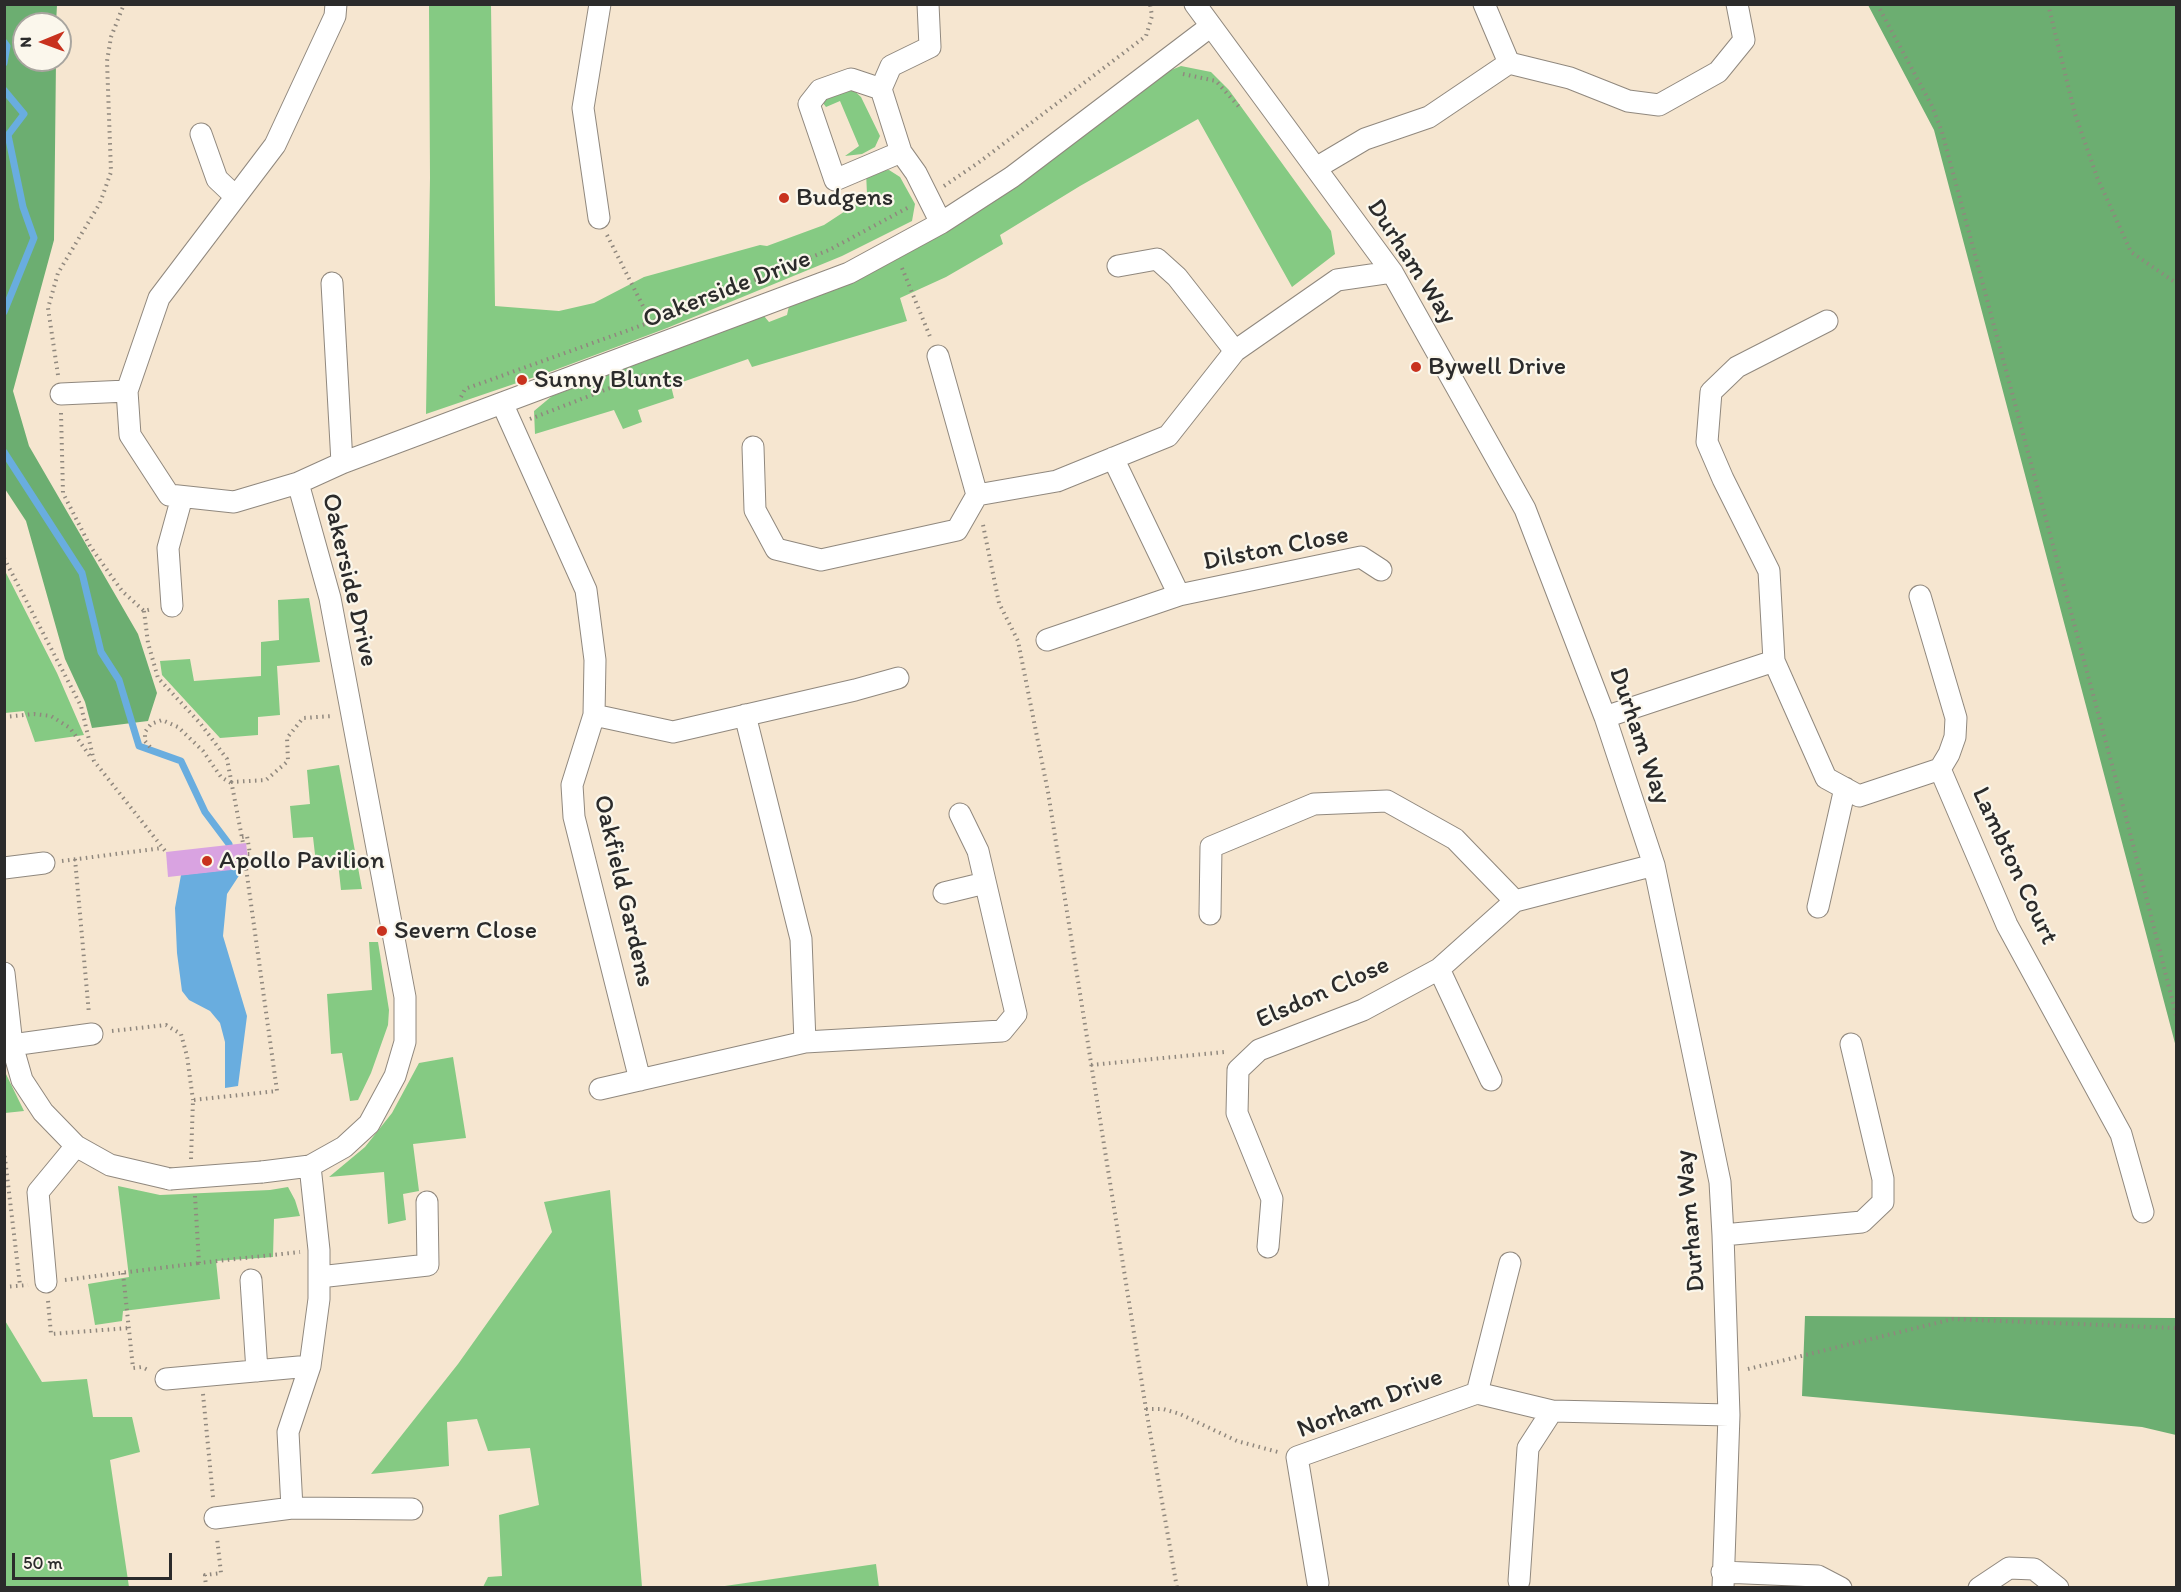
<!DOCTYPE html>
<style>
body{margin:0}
#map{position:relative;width:2181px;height:1592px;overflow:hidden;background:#f6e6d0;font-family:Itim,sans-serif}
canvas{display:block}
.frame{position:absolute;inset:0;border:6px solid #2b2b2b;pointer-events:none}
.north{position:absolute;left:12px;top:12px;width:60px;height:60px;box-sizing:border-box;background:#fbf7ec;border:2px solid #a8a59f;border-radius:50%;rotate:269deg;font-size:16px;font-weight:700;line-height:24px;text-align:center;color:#2b2b2b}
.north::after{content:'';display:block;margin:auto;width:21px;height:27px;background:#c8321e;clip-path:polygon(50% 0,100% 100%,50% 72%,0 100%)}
.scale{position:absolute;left:12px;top:1553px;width:160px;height:27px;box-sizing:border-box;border:3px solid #2b2b2b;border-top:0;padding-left:8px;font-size:18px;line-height:21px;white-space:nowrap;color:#2b2b2b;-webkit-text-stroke:4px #fbf7ec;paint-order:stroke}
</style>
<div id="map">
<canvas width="2181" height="1592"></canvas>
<div class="frame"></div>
<div class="north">N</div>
<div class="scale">50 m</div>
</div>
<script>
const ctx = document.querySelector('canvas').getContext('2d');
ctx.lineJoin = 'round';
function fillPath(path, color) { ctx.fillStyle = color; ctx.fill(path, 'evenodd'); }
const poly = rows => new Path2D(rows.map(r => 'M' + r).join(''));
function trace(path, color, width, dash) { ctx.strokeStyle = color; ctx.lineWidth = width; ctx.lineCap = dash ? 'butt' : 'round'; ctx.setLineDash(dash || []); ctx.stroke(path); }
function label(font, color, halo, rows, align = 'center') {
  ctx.font = font + ' Itim,sans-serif'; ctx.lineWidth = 4.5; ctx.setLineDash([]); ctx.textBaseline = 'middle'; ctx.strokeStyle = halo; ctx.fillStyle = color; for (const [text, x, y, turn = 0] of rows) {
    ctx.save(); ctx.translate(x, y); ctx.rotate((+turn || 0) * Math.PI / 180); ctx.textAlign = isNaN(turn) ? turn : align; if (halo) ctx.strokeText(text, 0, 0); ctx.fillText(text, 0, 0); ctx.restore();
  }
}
const green = poly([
 [429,5,491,5,495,306,559,311,594,303,644,277,760,245,767,246,824,225,856,204,867,194,866,172,889,170,900,177,915,204,912,221,842,256,667,328,555,370,426,414,430,178],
 [1181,66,1211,72,1229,90,1331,231,1335,254,1292,287,1198,119,1080,186,1000,235,1003,244,946,277,900,298,907,321,752,367,748,359,671,386,674,398,638,410,642,422,623,429,614,410,535,434,534,411,552,396,764,316,769,322,787,315,789,306,890,263,932,240,978,212,1059,154,1164,73],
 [850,87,861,97,880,136,875,147,862,154,845,156,859,146,840,101,826,107,823,103,832,92],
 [4,569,57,673,84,735,35,742,24,711,5,713],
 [309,598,320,662,277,666,280,715,258,717,258,735,220,738,162,675,160,661,190,659,194,681,261,676,261,642,279,640,278,600],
 [339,765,362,889,341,890,338,862,316,863,313,837,293,838,290,806,310,804,307,770],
 [369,942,378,942,389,1010,388,1025,371,1073,358,1100,350,1101,342,1053,331,1054,327,994,372,990],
 [453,1057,466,1138,413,1144,419,1191,403,1194,406,1220,388,1224,384,1172,329,1177,365,1147,392,1113,419,1063],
 [5,1070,5,1072,24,1111,5,1113],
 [118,1186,160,1195,270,1190,288,1187,295,1200,300,1216,274,1219,273,1257,216,1261,220,1299,123,1311,122,1321,95,1325,88,1284,129,1277],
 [610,1190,642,1587,483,1587,488,1577,502,1576,499,1515,539,1505,530,1448,488,1451,477,1419,447,1422,449,1466,371,1474,458,1364,552,1232,544,1202],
 [4,1319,42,1382,87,1379,93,1417,132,1417,140,1452,110,1460,129,1587,5,1587],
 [876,1564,879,1587,718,1587]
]);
const forest = poly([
 [4,5,57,5,56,24,24,24,24,60,56,60,54,240,13,391,29,446,138,634,157,693,148,721,92,728,85,702,65,659,26,521,5,489],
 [1868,5,2176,5,2176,1047,1934,130],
 [1805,1316,2176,1318,2176,1435,2142,1427,1802,1396]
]);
const water = poly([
 [244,868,227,894,223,936,247,1016,238,1086,225,1088,225,1042,220,1023,210,1011,189,1000,182,991,177,953,175,908,181,875]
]);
const stream = poly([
 [4,42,7,46,4,63],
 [4,90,24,114,8,135,23,207,34,238,4,312],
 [4,452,82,573,101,652,119,680,139,746,181,761,205,812,229,844,230,852]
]);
const building = poly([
 [246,843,249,868,168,877,166,852]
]);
const path = poly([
 [1877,4,1932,106,1942,132,2126,817,2176,1015],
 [2048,4,2075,114,2097,177,2131,252,2176,283],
 [1183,74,1216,81,1240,108],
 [944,186,978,163,1146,36,1152,16,1150,4],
 [607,235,651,322],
 [902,268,931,339],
 [58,375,48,308,58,273,100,203,111,172,107,61,111,37,124,4],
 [461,397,465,389,651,322,829,250,909,207],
 [61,413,63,493,90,546,122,591,144,611,152,609],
 [530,419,646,374],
 [983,525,999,603,1018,641,1048,792,1146,1409,1177,1588],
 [4,558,81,706,94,761,166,852],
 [144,611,148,643,158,678,200,723,227,759,243,843],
 [4,717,34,714,51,716,70,728,92,759],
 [150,747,145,741,145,732,151,724,162,720,178,727,203,751,221,777,231,783],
 [231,782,266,780,288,761,287,738,303,718,332,716],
 [242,837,247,836,250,854,247,854],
 [75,859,89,1014],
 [62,861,162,848],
 [112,1031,166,1025,181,1034,187,1056,193,1100],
 [1091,1065,1225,1052],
 [4,1150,20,1285],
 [191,1159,193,1100,277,1091,246,868],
 [195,1196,199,1263,300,1252],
 [123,1273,133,1368,142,1367,150,1371],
 [65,1280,199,1263],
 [4,1287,28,1285],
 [48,1301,51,1334,129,1328],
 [1748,1369,1953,1319,2176,1328],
 [203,1394,213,1497],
 [1146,1409,1163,1409,1180,1414,1237,1441,1278,1452],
 [206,1588,205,1575,221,1573,217,1538]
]);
const minor = poly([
 [336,4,335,16,275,145,159,298,127,391,130,435,169,495,234,502,298,483,342,463,849,273,941,223,1012,177,1211,26],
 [928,4,930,47,891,66,881,89,901,152,916,173,941,223],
 [1195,4,1392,272,1525,509,1605,717,1654,865,1720,1182,1723,1235,1729,1415,1723,1588],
 [1509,63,1570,78,1628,101,1659,105,1718,72,1744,40,1737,4],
 [881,89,851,79,820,90,809,104,835,180,901,152],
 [201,134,217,179,235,196],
 [1316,168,1365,139,1429,117,1509,63,1484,4],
 [599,218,583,108,600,4],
 [1118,266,1157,259,1177,277,1235,351],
 [332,283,342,463],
 [1827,321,1737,367,1711,392,1707,442,1723,479,1769,571,1774,661,1826,778,1859,796,1940,769,2007,925,2121,1134,2143,1212],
 [938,356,977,495],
 [61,394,127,391],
 [502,403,586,590,595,660,594,715,572,785,574,817,640,1080],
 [753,447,755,510,776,549,821,560,957,530,977,495,1057,481,1168,436,1235,351,1337,280,1392,272],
 [1113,458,1179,595],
 [1920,596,1956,718,1955,737,1949,754,1940,769],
 [172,606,168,548,182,497],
 [1047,640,1179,595,1361,557,1381,570],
 [594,715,673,732,855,690,898,678],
 [745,715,801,939,805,1042,1002,1031,1016,1014,978,851,960,814],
 [1605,717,1774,661],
 [4,868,44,863],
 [944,893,985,883],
 [1818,907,1845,788],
 [1210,914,1211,847,1314,804,1387,801,1455,839,1515,901],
 [1439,969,1491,1080],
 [4,973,12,1045,22,1080,43,1112,76,1146,110,1165,170,1179],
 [12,1045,92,1034],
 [600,1089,805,1042],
 [262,1172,310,1166,344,1147,369,1124,395,1076,405,1042,405,997,330,598,298,483],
 [1723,1235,1862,1222,1883,1202,1883,1179,1851,1044],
 [1268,1247,1272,1199,1237,1113,1238,1070,1259,1050,1363,1010,1439,969,1515,901,1654,865],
 [319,1277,428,1265,427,1202],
 [251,1280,257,1371],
 [46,1282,38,1192,76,1146],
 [166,1379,310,1366],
 [1477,1393,1510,1263],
 [292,1508,288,1432,310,1366,319,1299,319,1250,310,1166],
 [215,1518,292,1508,412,1509],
 [1722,1572,1818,1576,1841,1588],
 [1519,1581,1528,1448,1552,1411],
 [1318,1583,1297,1457,1477,1393,1552,1411,1729,1415],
 [1979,1588,2009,1568,2034,1569,2058,1588]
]);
const minorBridge = poly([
 [170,1179,262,1172]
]);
const markers = [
 [784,198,6,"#c8321e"],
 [1416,367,6,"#c8321e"],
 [522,380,6,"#c8321e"],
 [207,861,6,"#c8321e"],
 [382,931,6,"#c8321e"]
];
const poiNames = [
 ["Budgens",796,198],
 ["Bywell Drive",1428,367],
 ["Sunny Blunts",534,380],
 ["Apollo Pavilion",219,861],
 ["Severn Close",394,931]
];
const streetNames = [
 ["Durham Way",1411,262,57],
 ["Oakerside Drive",727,290,-21],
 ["Dilston Close",1276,549,-11],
 ["Oakerside Drive",349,580,77],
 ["Durham Way",1639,736,71],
 ["Lambton Court",2014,866,65],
 ["Oakfield Gardens",623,891,77],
 ["Elsdon Close",1323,993,-24],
 ["Durham Way",1691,1221,-95],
 ["Norham Drive",1370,1404,-21]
];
fillPath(green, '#85ca83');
fillPath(forest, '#6cae71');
fillPath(water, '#69addf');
trace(stream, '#69addf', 7);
fillPath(building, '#d9a3e1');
trace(minor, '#90887e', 23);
trace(path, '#90887e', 4, [1.5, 4.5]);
trace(minor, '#fff', 21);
trace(minorBridge, '#90887e', 23, []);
trace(minorBridge, '#fff', 21);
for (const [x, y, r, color] of markers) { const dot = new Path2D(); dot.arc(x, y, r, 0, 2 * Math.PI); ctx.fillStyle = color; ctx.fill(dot); trace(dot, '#fbf7ec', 2); }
label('26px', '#2b2b2b', '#fbf7ec', poiNames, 'left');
label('26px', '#2b2b2b', '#fbf7ec', streetNames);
</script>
